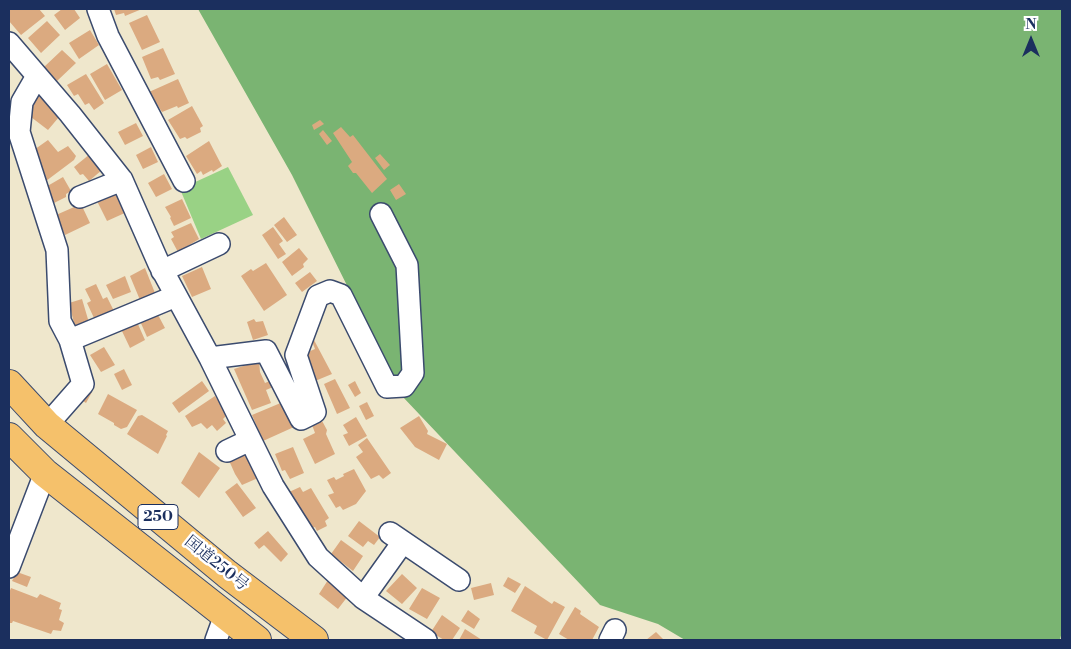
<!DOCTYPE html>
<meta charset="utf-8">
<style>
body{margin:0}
#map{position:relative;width:1071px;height:649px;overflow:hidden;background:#efe7cc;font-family:"Libre Bodoni",serif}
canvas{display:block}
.frame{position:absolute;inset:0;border:10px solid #1b2f5e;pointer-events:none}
.north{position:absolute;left:1006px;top:15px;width:50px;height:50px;-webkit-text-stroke:4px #fff;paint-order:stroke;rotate:0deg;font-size:14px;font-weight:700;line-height:20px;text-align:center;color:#1b2f5e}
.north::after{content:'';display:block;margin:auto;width:18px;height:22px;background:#1b2f5e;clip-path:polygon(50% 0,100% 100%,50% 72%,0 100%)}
</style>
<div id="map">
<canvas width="1071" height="649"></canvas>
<div class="frame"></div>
<div class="north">N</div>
</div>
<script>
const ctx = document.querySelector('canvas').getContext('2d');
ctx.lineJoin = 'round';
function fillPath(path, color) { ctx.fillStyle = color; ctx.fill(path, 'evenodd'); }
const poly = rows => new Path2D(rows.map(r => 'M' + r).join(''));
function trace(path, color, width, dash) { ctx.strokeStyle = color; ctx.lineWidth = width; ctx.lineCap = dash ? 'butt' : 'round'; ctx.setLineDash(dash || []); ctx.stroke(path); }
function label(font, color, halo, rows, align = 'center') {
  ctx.font = font + ' "Libre Bodoni","Noto Serif JP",serif'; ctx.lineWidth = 5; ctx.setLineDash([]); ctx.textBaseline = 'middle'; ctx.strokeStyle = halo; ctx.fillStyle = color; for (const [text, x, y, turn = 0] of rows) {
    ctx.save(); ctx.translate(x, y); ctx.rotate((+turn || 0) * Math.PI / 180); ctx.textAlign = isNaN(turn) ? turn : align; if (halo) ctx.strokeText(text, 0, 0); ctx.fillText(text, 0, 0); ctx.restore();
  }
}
const green = poly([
 [228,167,253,215,201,239,180,189]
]);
const forest = poly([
 [198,9,1062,9,1062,631,1060,640,685,640,658,624,600,605,402,396,292,175]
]);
const building = poly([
 [9,9,39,9,45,16,21,35,9,21],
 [62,9,74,9,80,18,65,30,54,15],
 [114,9,142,9,125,16,124,13,116,15],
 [147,15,160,42,142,50,129,23],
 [47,21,60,35,41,53,28,38],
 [90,30,99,45,79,59,69,43],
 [163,48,175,74,160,80,158,77,151,79,142,57],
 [62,50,76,63,57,81,44,67],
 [107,64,122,90,105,100,90,74],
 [86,74,104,103,94,110,89,103,85,105,78,94,74,96,67,85],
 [178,79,189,103,178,108,177,106,162,112,149,92],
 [37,94,59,117,48,130,27,114],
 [192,106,203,126,200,128,201,132,187,139,185,137,180,139,168,120],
 [320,120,324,124,314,130,312,125],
 [136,123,143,136,125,145,118,132],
 [341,127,350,137,353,135,387,179,372,193,356,173,353,173,348,166,352,162,333,133],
 [323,130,332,141,327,145,319,134],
 [48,140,58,152,68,146,76,156,74,160,46,181,31,152],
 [209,141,222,166,213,172,212,170,203,175,201,171,197,174,186,156],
 [151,147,158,162,143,169,136,155],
 [90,154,102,170,89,181,83,174,80,175,74,167],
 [380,154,390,165,384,170,375,158],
 [164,174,172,189,156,197,148,183],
 [63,177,71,191,66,194,66,197,52,204,44,188],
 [399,184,406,194,396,200,390,190],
 [116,189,127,212,107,221,96,199],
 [182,199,191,218,174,226,170,218,171,217,165,207],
 [81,204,90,223,65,235,56,215],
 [284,217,297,235,287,242,274,225],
 [191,223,199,239,178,252,171,239,174,237,171,232],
 [273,227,283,241,279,244,286,254,278,259,262,235],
 [299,248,308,259,303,264,304,267,292,276,282,262],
 [266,263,287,295,264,311,241,276,251,269,253,271],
 [202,267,211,289,192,297,182,276],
 [145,268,155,293,140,300,130,276],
 [310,272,317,281,302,292,295,283],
 [125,276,131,292,113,299,106,285],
 [96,284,103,299,107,297,114,311,99,321,97,317,94,318,87,303,91,301,85,289],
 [82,299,90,326,76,331,69,303],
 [157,313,165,328,147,337,140,321],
 [254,319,256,322,263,321,268,335,253,340,247,322],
 [137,322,145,340,130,348,121,329],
 [314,340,332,374,315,381,308,361,308,352,315,349,312,341],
 [104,347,115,365,101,372,90,355],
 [259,361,260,372,265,383,272,380,273,387,266,390,271,403,252,410,234,369],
 [124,369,132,385,122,390,114,374],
 [335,379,350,408,337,414,324,384],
 [202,381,209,391,179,413,172,403],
 [355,381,361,393,355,397,348,385],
 [86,388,92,392,86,403,80,399],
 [108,394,137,410,127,427,121,429,114,425,114,423,98,414],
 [215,396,227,415,223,419,226,423,217,431,212,425,207,429,201,423,192,427,185,416],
 [283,402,294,427,263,441,252,415],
 [367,402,374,416,366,420,359,406],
 [142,415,168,431,166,435,167,436,158,454,127,434,138,416],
 [419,416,428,431,427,434,447,444,439,460,415,447,400,428],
 [356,417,367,436,349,446,343,435,348,433,343,425],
 [321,419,327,430,326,434,335,454,315,464,303,439,315,433,311,422],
 [367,438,391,473,383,479,379,475,371,479,356,457,363,452,358,445],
 [293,447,304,473,290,479,285,470,282,471,275,454],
 [244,448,258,478,242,485,235,474,227,456],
 [199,452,220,468,199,498,181,483],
 [354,469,366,491,356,504,343,510,340,506,336,508,328,495,334,493,327,480,334,477,336,480,344,476,343,474],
 [237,483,256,508,243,517,225,492],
 [300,487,303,492,311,488,329,518,325,521,327,526,317,531,315,527,309,529,287,493],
 [359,521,380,537,374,545,368,541,363,547,348,536],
 [268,531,288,554,281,562,264,545,259,549,254,543],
 [341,540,363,556,353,571,331,554],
 [17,572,31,577,27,587,12,581],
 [402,574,417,588,402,604,386,591],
 [508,577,521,584,515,593,503,586],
 [328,580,348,596,338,609,319,594],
 [491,583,494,595,474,600,471,588],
 [525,586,552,604,554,601,565,607,547,640,534,633,537,626,511,611],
 [11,588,37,598,40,594,61,603,59,609,62,610,59,620,64,623,61,631,53,630,51,634,13,621,12,623,9,623,9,593],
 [422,588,440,598,427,619,409,609],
 [575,607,581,611,580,614,599,627,592,640,569,640,559,634],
 [468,610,480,619,474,629,461,621],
 [442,615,460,628,452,640,444,640,431,632],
 [465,629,482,640,459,640],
 [656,632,664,640,646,640]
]);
const street = poly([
 [98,9,108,36,184,181],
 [9,43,70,114,122,180,159,264,210,358,273,486,318,557,363,598,426,640],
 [37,76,22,102,19,132,57,250,60,321,70,340,83,384,47,425],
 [80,197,122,180],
 [162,271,219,244],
 [70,340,176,296],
 [210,358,266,351,301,419,315,412,296,355,318,296,330,291,341,295,387,387,404,386,413,373,407,265,381,214],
 [227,451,250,440],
 [390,533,459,580],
 [9,567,45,473],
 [363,598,403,542],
 [216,640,225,615],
 [610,640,615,630]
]);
const highway = poly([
 [9,384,47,425,227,574,314,640],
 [9,437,45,473,257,640]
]);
const shields = [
 [158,517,40]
];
const shieldNames = [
 ["250",158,517]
];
const streetNames = [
 ["国道250号",216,564,39]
];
fillPath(green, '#99d285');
fillPath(forest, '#7ab472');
fillPath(building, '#dbaa80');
trace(street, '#3b4b6e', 24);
trace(highway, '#3b4b6e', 30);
trace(street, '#fff', 21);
trace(highway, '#f5c16b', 28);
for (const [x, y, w] of shields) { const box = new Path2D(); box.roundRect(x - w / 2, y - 12.5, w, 25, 4); ctx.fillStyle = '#fff'; ctx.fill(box); trace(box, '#1b2f5e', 1); }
label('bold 15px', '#1b2f5e', null, shieldNames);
label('16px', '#1b2f5e', '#fff', streetNames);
</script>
